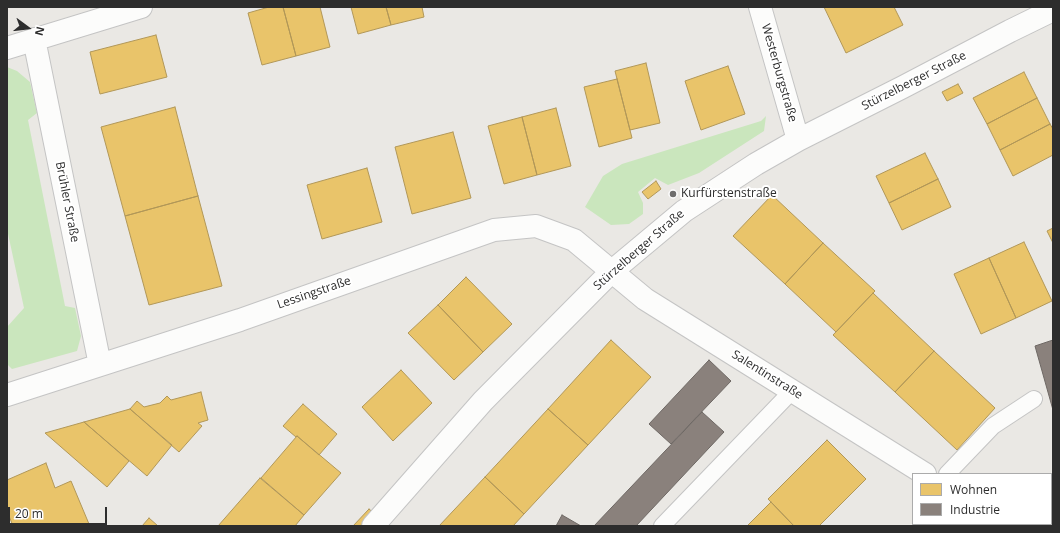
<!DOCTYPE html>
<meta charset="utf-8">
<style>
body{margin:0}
#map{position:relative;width:1060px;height:533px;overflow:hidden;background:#eae8e4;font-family:"Open Sans",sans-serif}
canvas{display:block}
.frame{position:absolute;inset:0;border:8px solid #2d2d2d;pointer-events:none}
.legend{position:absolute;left:912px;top:473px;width:140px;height:52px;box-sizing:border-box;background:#fff;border:1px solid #ababab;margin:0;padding:5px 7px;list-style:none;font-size:12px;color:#2d2d2d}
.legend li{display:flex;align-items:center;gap:8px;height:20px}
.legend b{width:20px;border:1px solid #ababab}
.north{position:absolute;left:8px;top:8px;width:40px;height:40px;-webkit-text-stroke:3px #fff;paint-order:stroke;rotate:105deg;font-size:11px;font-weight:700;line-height:16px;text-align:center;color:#2d2d2d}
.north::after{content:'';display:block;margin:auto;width:14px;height:18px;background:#2d2d2d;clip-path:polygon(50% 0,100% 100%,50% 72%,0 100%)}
.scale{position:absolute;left:8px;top:507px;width:99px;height:18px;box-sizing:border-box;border:2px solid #2d2d2d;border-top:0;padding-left:5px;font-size:12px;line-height:14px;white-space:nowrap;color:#2d2d2d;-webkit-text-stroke:3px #fff;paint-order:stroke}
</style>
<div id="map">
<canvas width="1060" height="533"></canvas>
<div class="frame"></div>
<ul class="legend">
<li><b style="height:11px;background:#e9c46a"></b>Wohnen</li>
<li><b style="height:11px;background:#8a817c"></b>Industrie</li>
</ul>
<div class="north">N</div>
<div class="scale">20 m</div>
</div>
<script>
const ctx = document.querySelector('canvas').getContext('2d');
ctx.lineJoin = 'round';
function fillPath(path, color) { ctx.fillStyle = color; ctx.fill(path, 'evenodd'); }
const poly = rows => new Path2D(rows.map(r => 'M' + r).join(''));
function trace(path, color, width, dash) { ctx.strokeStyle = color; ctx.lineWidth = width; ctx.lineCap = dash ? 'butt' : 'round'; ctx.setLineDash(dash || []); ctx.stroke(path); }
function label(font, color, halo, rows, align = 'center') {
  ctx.font = font + ' "Open Sans",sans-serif'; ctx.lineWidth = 4; ctx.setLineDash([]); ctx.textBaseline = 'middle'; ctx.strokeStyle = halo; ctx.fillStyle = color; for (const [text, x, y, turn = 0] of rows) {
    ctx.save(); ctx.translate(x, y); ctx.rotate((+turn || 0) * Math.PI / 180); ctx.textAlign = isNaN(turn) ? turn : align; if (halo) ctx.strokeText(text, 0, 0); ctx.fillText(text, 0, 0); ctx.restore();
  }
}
const green = poly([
 [7,67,17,71,30,82,37,113,28,120,65,306,75,308,81,336,77,351,12,369,7,364,7,327,24,308,7,229],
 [766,116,764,131,699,173,668,185,655,178,638,192,643,203,643,214,629,224,611,225,585,207,603,176,622,164,761,121]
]);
const homes = poly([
 [269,7,283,7,296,56,262,65,248,13,269,7],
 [283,7,320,7,330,47,296,56,283,7],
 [351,7,386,7,391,25,358,34,351,7],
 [386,7,422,7,424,17,391,25,386,7],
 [824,7,894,7,903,25,846,53,824,7],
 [156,35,167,77,100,94,90,52,156,35],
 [646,63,660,123,630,130,615,71,646,63],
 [728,66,745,114,701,130,685,81,728,66],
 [1024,72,1037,98,987,124,973,98,1024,72],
 [617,79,632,138,599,147,584,87,617,79],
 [958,84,963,93,947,101,942,92,958,84],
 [1037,98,1050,124,1000,150,987,124,1037,98],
 [175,107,198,196,125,216,101,127,175,107],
 [556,108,571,166,537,175,522,117,556,108],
 [522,117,537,175,504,184,488,126,522,117],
 [1050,124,1053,129,1053,155,1013,176,1000,150,1050,124],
 [453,132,471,198,412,214,395,147,453,132],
 [925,153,938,179,889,203,876,176,925,153],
 [367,168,382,222,322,239,307,185,367,168],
 [938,179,951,207,902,230,889,203,938,179],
 [656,181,661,189,648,199,642,192,656,181],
 [772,195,823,243,785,284,733,236,772,195],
 [198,196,222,286,149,305,125,216,198,196],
 [1053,228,1053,243,1047,231,1053,228],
 [1024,242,1052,301,1016,318,989,258,1024,242],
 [823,243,875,291,836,332,785,284,823,243],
 [989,258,1016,318,981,334,954,274,989,258],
 [466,277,512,324,483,352,438,305,466,277],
 [873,293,934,351,895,392,833,335,873,293],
 [438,305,483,352,454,380,408,333,438,305],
 [611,340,651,377,588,445,548,409,611,340],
 [934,351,995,408,957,450,895,392,934,351],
 [401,370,432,403,393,441,362,407,401,370],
 [201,392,208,420,198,423,202,426,179,452,130,409,137,401,144,407,160,403,167,396,171,400,201,392],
 [303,404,337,434,319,455,297,436,296,437,283,426,303,404],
 [130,409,172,445,147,476,84,422,130,409],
 [548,409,588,445,524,514,485,477,548,409],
 [84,422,129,461,107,487,45,433,84,422],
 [297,436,341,473,304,515,261,478,297,436],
 [827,440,866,479,819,526,794,526,768,499,827,440],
 [46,463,55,488,71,481,89,524,84,526,13,526,7,511,7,480,46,463],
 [485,477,524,514,513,526,439,526,485,477],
 [260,478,304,515,295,526,218,526,260,478],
 [771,502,794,526,747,526,771,502],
 [369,509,375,514,365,526,353,526,369,509],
 [149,518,158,526,142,526,149,518]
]);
const industry = poly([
 [1053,340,1053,410,1035,346,1053,340],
 [709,360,731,381,671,444,649,424,709,360],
 [702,412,724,432,636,526,594,526,702,412],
 [562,515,581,526,556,526,562,515]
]);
const service = poly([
 [947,474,993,426,1034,399],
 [1051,485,1053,485],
 [662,526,792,391]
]);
const minor = poly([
 [760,7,798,140],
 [34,39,100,365],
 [7,48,141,7],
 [7,395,240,320,494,230,536,226,574,240,645,299,925,474],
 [373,526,483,401,611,272,684,211,756,164,798,140,903,87,1010,31,1053,10]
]);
const markers = [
 [673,194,4,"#6f6e6d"]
];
const streetNames = [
 ["Westerburgstraße",779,73,74],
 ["Stürzelberger Straße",914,81,-27],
 ["Brühler Straße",67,202,79],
 ["Stürzelberger Straße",639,250,-41],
 ["Lessingstraße",314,293,-19],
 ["Salentinstraße",767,375,32]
];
const poiNames = [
 ["Kurfürstenstraße",681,194]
];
fillPath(green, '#cae6bd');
fillPath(homes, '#e9c46a');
trace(homes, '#b19758', 1);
fillPath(industry, '#8a817c');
trace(industry, '#6e6864', 1);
trace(service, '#c4c4c4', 18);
trace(minor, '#c4c4c4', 24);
trace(service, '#fcfcfb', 16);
trace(minor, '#fcfcfb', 22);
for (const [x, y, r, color] of markers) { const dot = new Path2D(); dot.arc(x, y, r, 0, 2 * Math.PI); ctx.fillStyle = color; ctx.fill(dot); trace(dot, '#fff', 1.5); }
label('12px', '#2d2d2d', '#fff', streetNames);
label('12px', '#2d2d2d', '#fff', poiNames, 'left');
</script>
